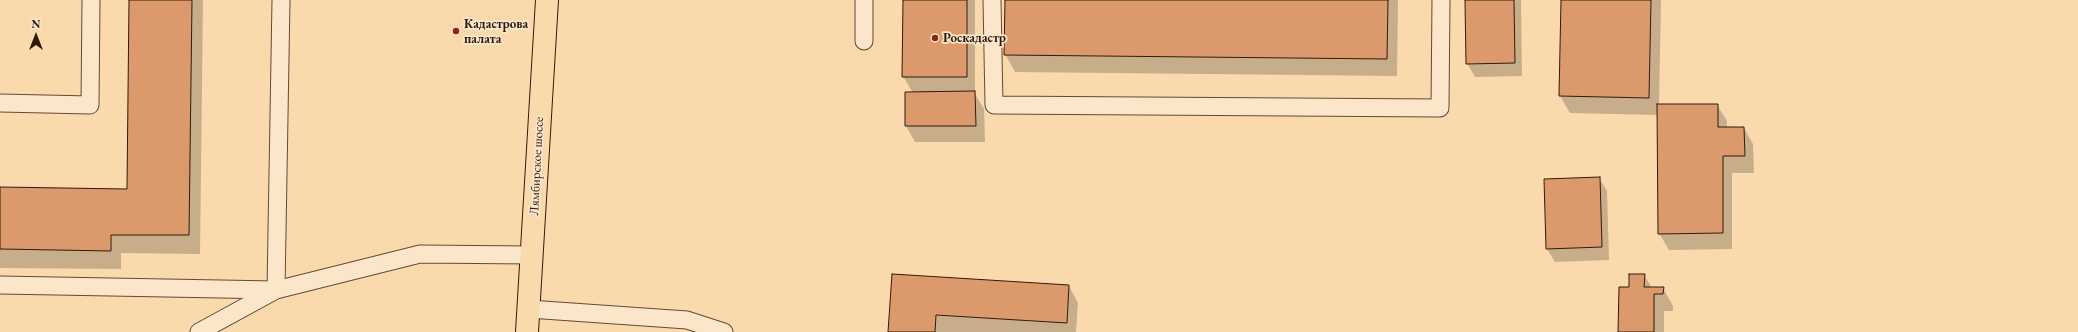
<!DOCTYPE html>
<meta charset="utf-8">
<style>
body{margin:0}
#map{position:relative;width:2078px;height:332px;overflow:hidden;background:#fad9ad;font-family:"EB Garamond",serif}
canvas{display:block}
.north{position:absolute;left:16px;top:16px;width:40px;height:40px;-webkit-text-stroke:3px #fce6ca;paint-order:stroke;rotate:0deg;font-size:11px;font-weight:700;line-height:16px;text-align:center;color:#2f1b0d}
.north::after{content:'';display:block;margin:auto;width:14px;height:18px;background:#2f1b0d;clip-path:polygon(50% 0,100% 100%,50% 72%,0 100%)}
</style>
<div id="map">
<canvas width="2078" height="332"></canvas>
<div class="north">N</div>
</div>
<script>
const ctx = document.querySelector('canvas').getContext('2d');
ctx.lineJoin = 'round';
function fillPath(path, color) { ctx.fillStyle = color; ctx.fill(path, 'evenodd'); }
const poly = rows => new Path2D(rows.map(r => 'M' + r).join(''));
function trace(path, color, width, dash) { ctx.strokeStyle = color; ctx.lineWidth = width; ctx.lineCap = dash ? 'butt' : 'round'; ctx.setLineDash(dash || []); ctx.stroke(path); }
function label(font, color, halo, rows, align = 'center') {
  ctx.font = font + ' "EB Garamond",serif'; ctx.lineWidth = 3.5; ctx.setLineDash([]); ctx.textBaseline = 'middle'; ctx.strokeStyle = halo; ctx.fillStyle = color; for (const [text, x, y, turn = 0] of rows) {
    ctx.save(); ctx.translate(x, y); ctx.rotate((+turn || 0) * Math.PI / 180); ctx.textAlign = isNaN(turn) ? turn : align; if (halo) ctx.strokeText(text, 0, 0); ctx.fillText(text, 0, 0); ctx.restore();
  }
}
const shadow = poly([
 [131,0,203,0,200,254,121,253,121,269,0,268,0,188,128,190],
 [904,0,975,0,975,94,984,109,985,142,915,142,906,126,913,93,903,76],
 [1006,0,1398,0,1397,76,1015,72,1005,54],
 [1466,0,1521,0,1522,76,1475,77,1467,63],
 [1562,0,1661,0,1659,105,1717,105,1727,121,1727,128,1744,128,1753,144,1754,173,1732,173,1732,249,1669,250,1659,233,1658,115,1570,113,1560,96],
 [1599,178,1607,191,1609,260,1555,262,1547,249,1545,180],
 [893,275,1069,286,1078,303,1076,332,889,332],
 [1644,275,1652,288,1663,288,1673,306,1673,311,1664,311,1664,332,1620,332,1630,288]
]);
const building = poly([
 [129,0,192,0,189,235,111,235,111,251,0,249,0,187,127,189,129,0],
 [903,0,967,0,967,77,902,77,903,0],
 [1005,0,1388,0,1387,59,1004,55,1005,0],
 [1465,0,1514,0,1515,63,1466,64,1465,0],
 [1561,0,1651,0,1649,98,1559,96,1561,0],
 [975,91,976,126,905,126,905,92,975,91],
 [1657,104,1718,104,1718,127,1744,127,1745,156,1723,156,1723,233,1658,234,1657,104],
 [1600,177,1602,247,1546,249,1544,179,1600,177],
 [892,274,1069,285,1067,323,936,315,935,332,888,332,892,274],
 [1629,274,1645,274,1644,287,1664,287,1663,294,1654,294,1654,332,1618,332,1619,287,1629,287,1629,274]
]);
const lane = poly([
 [864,0,864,41],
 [992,0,994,105,1440,108,1441,0],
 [0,103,90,105,91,0],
 [0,285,276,290,281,0],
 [529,309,687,320,724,332],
 [199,332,276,290,420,254,532,255]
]);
const primary = poly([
 [527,332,547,0]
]);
const markers = [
 [456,31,4,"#8f2418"],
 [935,38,4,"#8f2418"]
];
const poiNames = [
 ["Кадастрова",464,24],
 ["палата",464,39],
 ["Роскадастр",943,38]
];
const streetNames = [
 ["Лямбирское шоссе",537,166,-87]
];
fillPath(shadow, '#0003');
fillPath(building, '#dc996b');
trace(building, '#2f1b0d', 1);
trace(lane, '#624a35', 19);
trace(primary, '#2f1b0d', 24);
trace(lane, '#fce6ca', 17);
trace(primary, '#fad9ad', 22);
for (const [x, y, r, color] of markers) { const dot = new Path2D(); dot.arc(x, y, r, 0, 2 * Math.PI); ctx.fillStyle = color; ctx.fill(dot); trace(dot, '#fce6ca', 1.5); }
label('bold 13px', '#2f1b0d', '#fce6ca', poiNames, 'left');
label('13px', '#2f1b0d', '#fce6ca', streetNames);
</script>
